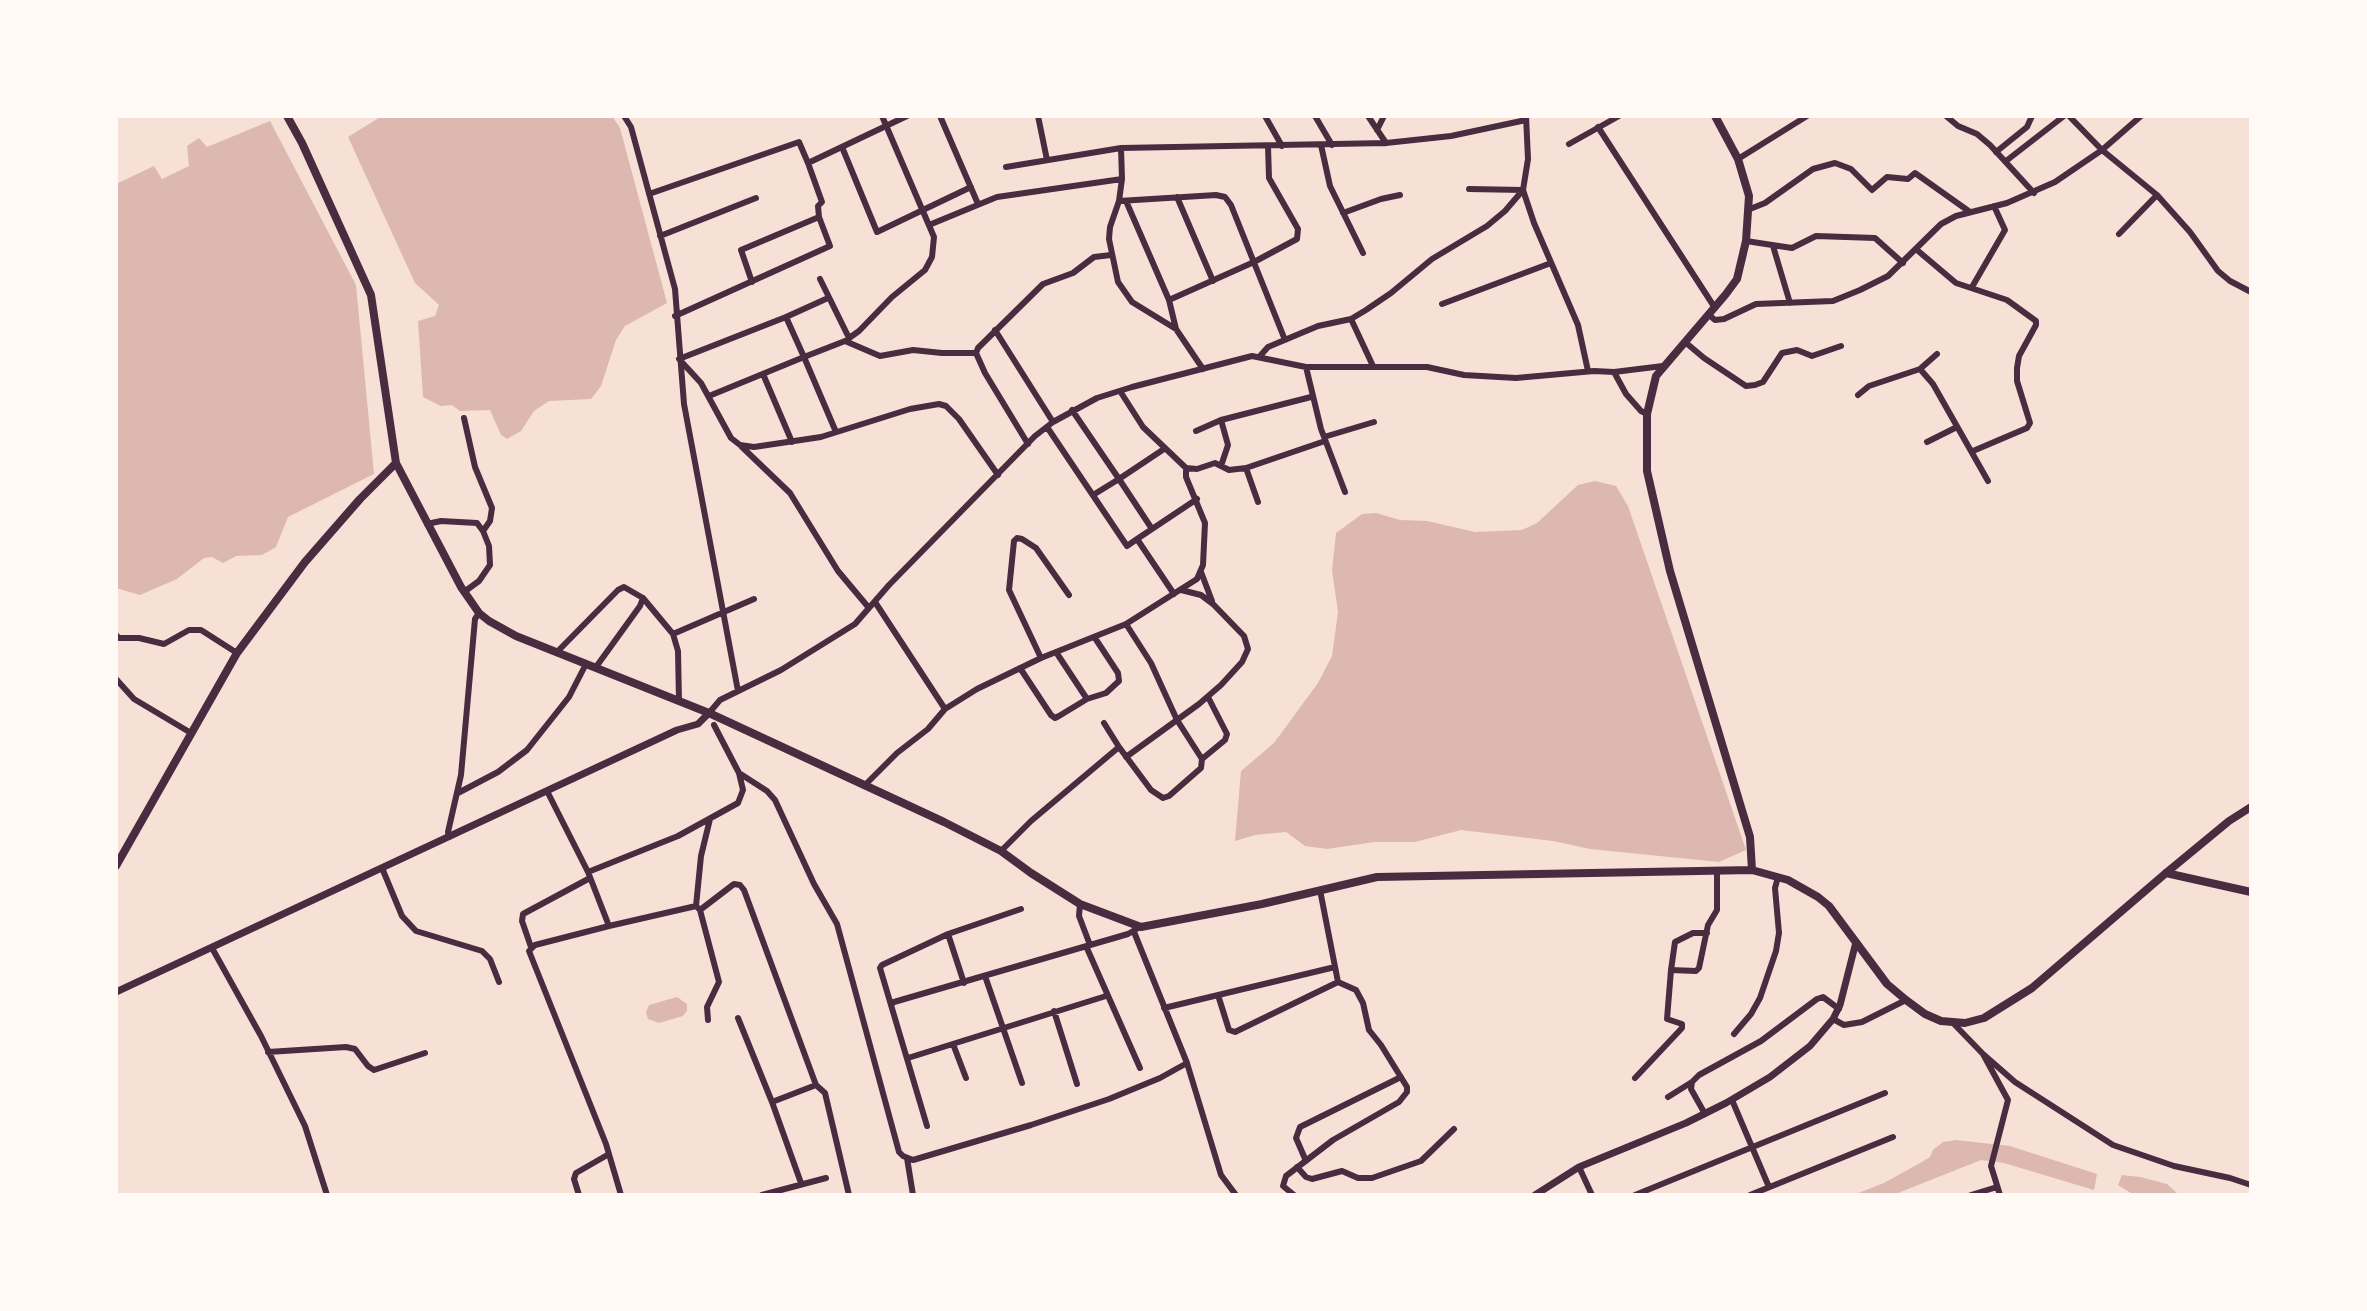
<!DOCTYPE html>
<style>
body{margin:0}
#map{position:relative;width:2367px;height:1311px;overflow:hidden;background:#f7e1d7;font-family:Literata,serif}
canvas{display:block}
.frame{position:absolute;inset:0;border:118px solid #fffaf5;pointer-events:none}
</style>
<div id="map">
<canvas width="2367" height="1311"></canvas>
<div class="frame"></div>
</div>
<script>
const ctx = document.querySelector('canvas').getContext('2d');
ctx.lineJoin = 'round';
function fillPath(path, color) { ctx.fillStyle = color; ctx.fill(path, 'evenodd'); }
const poly = rows => new Path2D(rows.map(r => 'M' + r).join(''));
function trace(path, color, width, dash) { ctx.strokeStyle = color; ctx.lineWidth = width; ctx.lineCap = dash ? 'butt' : 'round'; ctx.setLineDash(dash || []); ctx.stroke(path); }
const water = poly([
 [382,116,612,116,620,128,667,303,625,326,616,340,601,386,591,399,549,401,534,411,521,431,507,439,501,435,490,410,460,411,452,405,441,406,423,397,418,321,435,316,439,305,415,283,348,137],
 [270,121,356,285,374,474,288,517,276,547,262,555,236,556,223,563,212,557,204,558,177,579,140,595,116,588,116,184,154,166,162,179,189,166,187,146,199,138,207,147],
 [1595,481,1616,486,1628,506,1746,850,1719,862,1590,849,1553,841,1461,830,1415,842,1374,842,1327,849,1305,846,1286,832,1255,835,1235,841,1241,771,1274,743,1318,683,1332,656,1338,612,1332,570,1336,533,1362,514,1376,513,1400,520,1427,521,1475,532,1522,530,1537,523,1578,485],
 [677,997,687,1004,687,1011,683,1016,659,1023,648,1019,646,1012,649,1005],
 [1956,1140,2010,1146,2097,1174,2094,1190,2004,1163,1981,1160,1893,1195,1853,1195,1884,1183,1920,1163,1930,1157,1933,1150,1943,1142],
 [2122,1175,2140,1177,2167,1184,2178,1194,2134,1195,2118,1185]
]);
const minor = poly([
 [624,116,631,127,675,289,684,404,738,691],
 [940,116,978,204],
 [1038,116,1047,160],
 [1265,116,1282,146],
 [1315,116,1332,145],
 [1368,116,1386,143],
 [1946,116,1958,126,1977,134,1990,145,2034,193],
 [2069,116,2102,150,2157,195,2190,232,2218,271,2230,281,2251,292],
 [1598,127,1715,308],
 [1377,130,1384,116],
 [1569,144,1619,116],
 [1321,145,1330,186,1363,253],
 [842,147,877,232,971,187],
 [1121,148,1122,179,1119,201,1110,227,1109,239,1118,282,1132,302,1176,329,1203,369],
 [1996,152,2027,127,2032,116],
 [1738,159,1807,116],
 [2006,161,2064,116],
 [1006,167,1121,148,1386,143,1451,136,1526,120],
 [1469,189,1523,190,1528,159,1526,116],
 [649,194,799,142,808,163,907,116],
 [1177,197,1213,281],
 [1119,201,1216,195,1225,197,1231,205,1285,340],
 [1126,201,1169,300,1176,329],
 [1750,209,1765,203,1813,169,1835,163,1851,169,1872,190,1887,177,1908,179,1915,173,1970,212],
 [1343,213,1381,199,1400,195],
 [929,225,997,197,1122,179],
 [2119,234,2157,195],
 [660,236,756,198],
 [1746,241,1792,248,1816,236,1875,238,1903,263],
 [1773,246,1790,303],
 [1917,250,1956,283,2007,300,2036,321,2036,325,2019,356,2017,368,2017,381,2030,423,2027,428,1973,451],
 [820,279,849,338],
 [752,282,741,250,819,217],
 [1972,287,2005,230,1994,206],
 [1169,300,1254,262,1297,239,1298,229,1269,178,1268,146],
 [1442,304,1551,263],
 [1709,315,1715,320,1724,319,1756,304,1833,301,1860,290,1888,276,1941,224,1956,216,2007,203,2055,182,2102,150,2141,116],
 [675,316,830,246,819,217,818,206,822,202,808,163],
 [786,317,828,298],
 [1351,319,1373,366],
 [995,330,1053,422],
 [845,341,859,331,892,297,925,270,932,257,934,237,882,116],
 [1685,342,1704,358,1746,386,1755,385,1763,382,1782,353,1797,350,1812,356,1841,346],
 [976,353,942,353,913,350,880,356,845,341,804,357,786,317,679,359,701,383,731,438,740,445,754,447,821,437,910,409,939,404,946,406,959,419,998,475],
 [1260,356,1268,347,1318,326,1351,319,1366,310,1391,293,1432,259,1487,226,1505,211,1523,190,1534,223,1578,325,1588,371],
 [1306,367,1321,429,1345,492],
 [1920,369,1937,354],
 [1614,372,1663,366],
 [763,374,792,442],
 [1120,391,1143,427,1186,468,1197,469,1215,463,1229,470,1246,468,1325,441],
 [1858,395,1869,386,1920,369,1933,384,1988,481],
 [709,396,804,357,836,432],
 [1072,410,1119,479,1093,495],
 [464,418,475,467,492,508,490,521,483,531],
 [1047,427,1127,546,1137,539,1174,594],
 [1196,431,1221,420],
 [1324,437,1374,422],
 [1927,442,1957,427],
 [1028,444,985,373,976,353,978,348,1043,284,1073,273,1094,257,1111,255],
 [742,447,790,493,838,571,869,608],
 [1221,466,1228,445,1221,420,1311,397],
 [1246,468,1258,502],
 [427,524,441,521,477,523,483,531,489,546,490,565,479,581,464,592],
 [1152,529,1119,479,1164,449],
 [1137,539,1197,499],
 [1201,572,1212,601],
 [643,598,673,634,678,651,679,701],
 [875,602,945,709,977,689,1041,658,1126,624,1197,579,1203,565,1205,523,1186,477,1186,468],
 [673,634,754,599],
 [116,635,119,638,139,638,164,644,189,630,201,630,237,653],
 [557,652,618,590,624,587,643,598,640,606,596,667],
 [1056,652,1087,699],
 [1041,658,1009,590,1014,541,1017,538,1022,539,1036,548,1069,595],
 [1020,668,1051,715,1055,718,1059,716,1087,699,1106,693,1119,681,1118,673,1095,638],
 [116,679,134,699,191,733],
 [709,713,720,700,781,670,855,624,889,585,1035,436,1053,422,1097,398,1132,387,1252,356,1306,367,1427,367,1464,375,1516,378,1594,371,1614,372,1626,394,1641,411,1647,414],
 [1119,747,1151,790,1163,798,1169,796,1201,768,1202,759,1177,720,1151,663,1126,624],
 [1126,757,1199,704,1221,685,1242,662,1248,649,1244,636,1213,604,1201,595,1181,590],
 [1202,759,1225,740,1227,734,1208,697],
 [739,773,767,791,775,800,814,884,837,924,899,1152,903,1156,913,1160,1031,1125,1109,1099,1160,1078,1187,1063],
 [864,786,897,753,928,729,945,709],
 [547,791,588,872,609,926,535,945,529,951,606,1144,621,1195],
 [458,793,498,772,527,750,569,697,586,664],
 [449,837,448,832,461,775,475,619,479,613],
 [1001,851,1031,821,1119,747,1104,723],
 [382,868,402,916,416,931,482,951,490,959,499,982],
 [588,872,678,836,738,803,743,790,739,773,714,725],
 [1080,904,1079,916,1090,945],
 [696,906,701,856,710,819],
 [700,910,734,884,740,885,744,890,816,1085,772,1102,738,1018],
 [609,926,696,906,700,910,719,982,707,1007,708,1020],
 [1134,932,1187,1063,1221,1175,1236,1195],
 [948,934,964,983],
 [1086,946,1140,1068],
 [531,947,522,921,523,914,590,878],
 [212,948,261,1036,305,1126,327,1195],
 [1671,970,1675,942,1693,933,1707,933],
 [985,976,1022,1083],
 [1218,995,1229,1030,1235,1032,1338,982,1320,890],
 [891,1005,880,968,882,965,948,934,1021,909],
 [1164,1008,1335,967],
 [1054,1011,1077,1084],
 [1833,1019,1844,1025,1862,1022,1906,1000],
 [1953,1023,1983,1054,2008,1100,1991,1166,2000,1195],
 [1734,1034,1751,1014,1760,998,1776,951,1779,933,1775,888,1778,877],
 [953,1044,966,1078],
 [268,1052,346,1047,355,1049,368,1066,374,1070,425,1053],
 [1983,1054,2015,1082,2113,1145,2174,1166,2230,1178,2251,1185],
 [908,1058,1106,996],
 [1635,1078,1682,1028,1682,1024,1667,1019,1671,970,1696,971,1699,968,1708,925,1717,910,1717,871],
 [816,1085,825,1093,849,1195],
 [1668,1097,1692,1082],
 [1732,1100,1769,1187],
 [772,1102,801,1183],
 [1705,1114,1691,1089,1692,1082,1699,1075,1761,1041,1817,999,1823,997,1839,1009],
 [927,1126,891,1005,894,1002,1128,934,1140,927],
 [907,1158,913,1195],
 [1306,1161,1296,1138,1300,1127,1401,1077],
 [1297,1167,1306,1177,1312,1179,1342,1171,1358,1178,1372,1178,1421,1161,1454,1129],
 [1579,1167,1592,1195],
 [579,1195,574,1179,576,1173,609,1154],
 [762,1195,826,1178],
 [1294,1195,1283,1186,1286,1176,1333,1140,1399,1102,1407,1092,1407,1087,1381,1045,1369,1030,1363,1003,1356,990,1338,982],
 [1635,1195,1885,1093],
 [1750,1195,1893,1137],
 [1971,1195,1997,1187]
]);
const tertiary = poly([
 [116,992,677,730,698,724,709,713],
 [1535,1195,1579,1167,1686,1123,1726,1103,1770,1077,1810,1046,1833,1019,1840,1005,1856,942]
]);
const secondary = poly([
 [287,116,302,143,371,295,396,463,461,587,479,613,489,621,516,636,709,713,944,822,1001,851,1031,873,1080,904,1141,927,1262,904,1377,877,1752,870,1788,880,1818,897,1829,906,1887,984,1906,1000,1925,1014,1941,1021,1965,1023,1984,1018,2032,988,2166,873,2229,821,2251,807],
 [1715,116,1738,159,1749,196,1746,241,1737,279,1726,294,1656,376,1647,414,1647,471,1670,571,1750,837,1752,870],
 [116,866,237,653,305,562,360,499,396,463],
 [2166,873,2251,892]
]);
fillPath(water, '#dcb8b0');
trace(minor, '#4a2c40', 6);
trace(tertiary, '#4a2c40', 7);
trace(secondary, '#4a2c40', 8);
</script>
